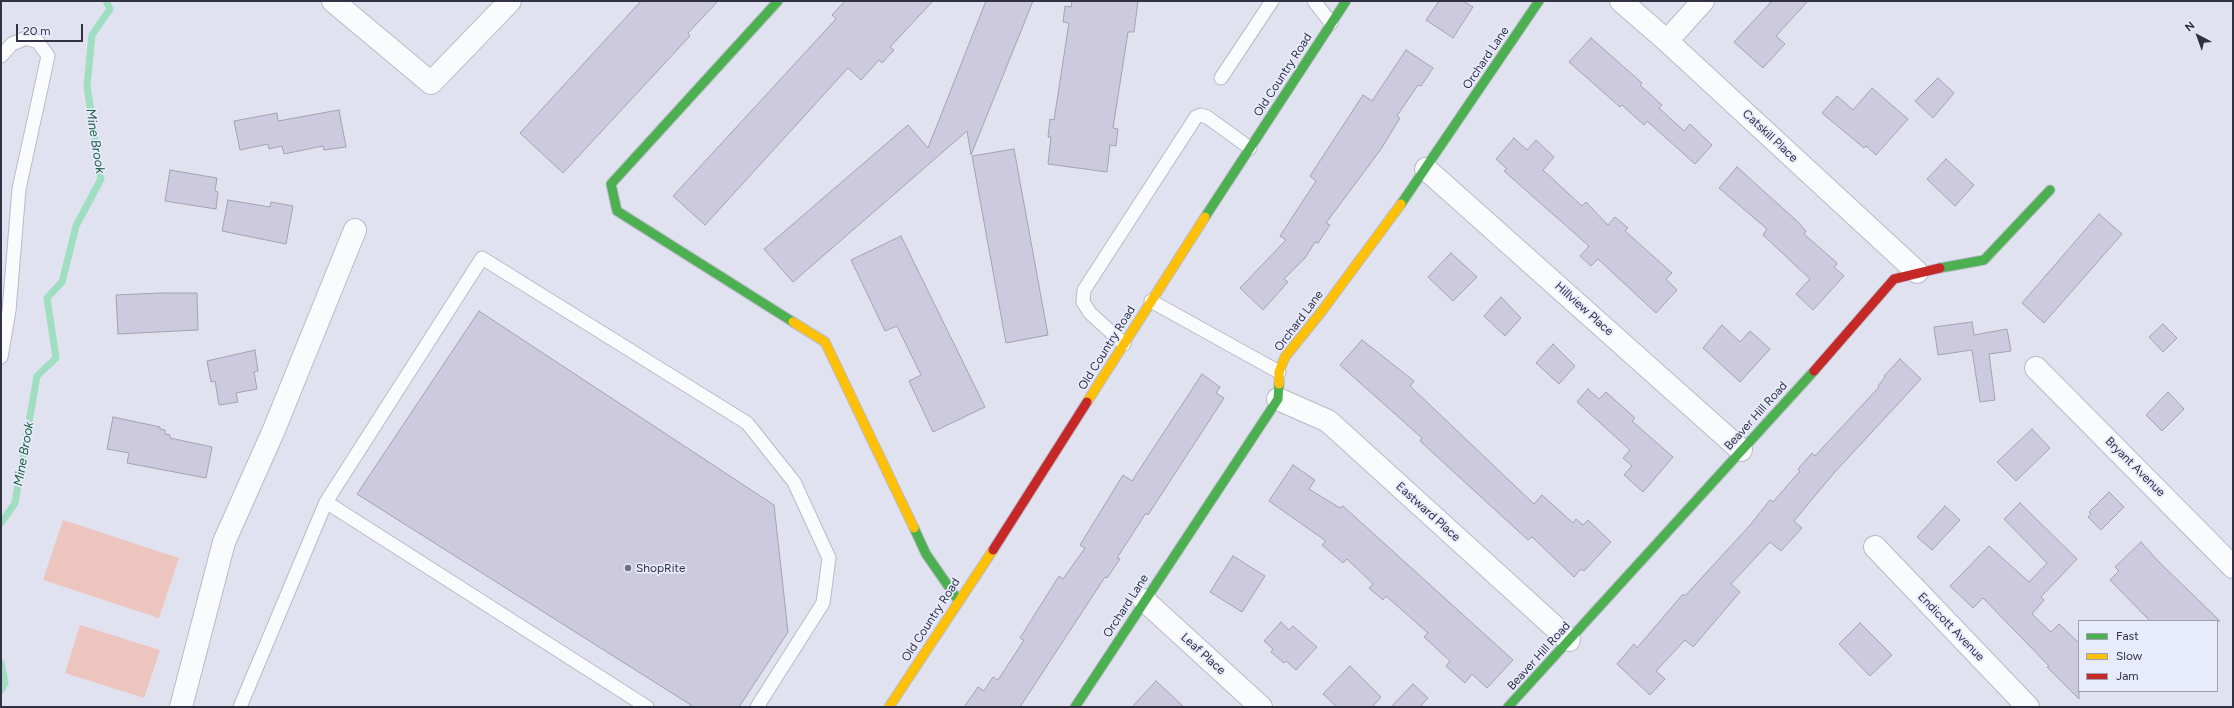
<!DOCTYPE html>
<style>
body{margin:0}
#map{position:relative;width:2234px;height:708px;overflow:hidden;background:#e0e2f0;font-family:Figtree,sans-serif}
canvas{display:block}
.frame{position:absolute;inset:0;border:2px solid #303243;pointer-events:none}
.legend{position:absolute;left:2078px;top:620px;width:140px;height:72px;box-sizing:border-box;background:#e8ebfc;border:1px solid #9ea1b2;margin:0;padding:5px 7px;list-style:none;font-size:12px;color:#303243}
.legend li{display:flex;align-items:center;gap:8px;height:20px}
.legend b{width:20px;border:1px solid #9ea1b2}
.north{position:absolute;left:2178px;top:16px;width:40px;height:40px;-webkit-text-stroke:3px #e8ebfc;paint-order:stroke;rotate:319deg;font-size:11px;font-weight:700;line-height:16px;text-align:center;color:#303243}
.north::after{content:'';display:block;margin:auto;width:14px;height:18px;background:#303243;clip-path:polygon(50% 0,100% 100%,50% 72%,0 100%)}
.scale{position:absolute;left:16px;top:24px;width:67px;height:18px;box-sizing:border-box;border:2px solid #303243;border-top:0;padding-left:5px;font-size:12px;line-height:14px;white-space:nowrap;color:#303243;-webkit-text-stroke:3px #e8ebfc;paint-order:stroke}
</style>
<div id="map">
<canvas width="2234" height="708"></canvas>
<div class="frame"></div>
<ul class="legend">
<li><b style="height:5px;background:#4caf50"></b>Fast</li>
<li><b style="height:5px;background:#ffc107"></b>Slow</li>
<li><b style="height:5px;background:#c62828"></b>Jam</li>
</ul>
<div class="north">N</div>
<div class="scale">20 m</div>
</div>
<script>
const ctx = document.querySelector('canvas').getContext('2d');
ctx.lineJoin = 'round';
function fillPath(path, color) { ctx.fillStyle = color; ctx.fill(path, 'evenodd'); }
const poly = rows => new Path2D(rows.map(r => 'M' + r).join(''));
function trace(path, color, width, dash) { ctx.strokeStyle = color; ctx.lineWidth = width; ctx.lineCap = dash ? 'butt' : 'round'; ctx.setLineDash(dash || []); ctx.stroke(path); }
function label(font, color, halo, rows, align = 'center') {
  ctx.font = font + ' Figtree,sans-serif'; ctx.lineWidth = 3.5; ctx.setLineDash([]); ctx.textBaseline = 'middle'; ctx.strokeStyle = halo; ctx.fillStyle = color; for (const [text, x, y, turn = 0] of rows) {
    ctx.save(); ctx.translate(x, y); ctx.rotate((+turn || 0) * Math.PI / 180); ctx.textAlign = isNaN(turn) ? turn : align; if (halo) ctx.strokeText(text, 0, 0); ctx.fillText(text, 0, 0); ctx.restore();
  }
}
const green = poly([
 [63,520,179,558,159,618,43,580],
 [80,625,160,650,144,698,65,673]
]);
const stream = poly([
 [1,523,15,503,37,376,56,358,47,298,62,282,76,226,101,179,87,86,92,35,110,9,106,1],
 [1,663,5,683,1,690]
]);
const building = poly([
 [641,1,718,1,688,33,690,36,563,173,520,133,641,1],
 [845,1,933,1,890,47,894,50,882,63,879,60,861,80,848,68,705,225,673,196,836,19,832,15,845,1],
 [986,1,1033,1,971,155,967,131,793,282,764,249,908,125,928,148,986,1],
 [1072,1,1138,1,1134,32,1128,32,1113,128,1118,129,1116,146,1110,145,1107,172,1048,164,1051,137,1048,137,1050,119,1054,120,1069,23,1063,22,1065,6,1071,7,1072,1],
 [1439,1,1463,1,1473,7,1453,38,1426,20,1439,1],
 [1772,1,1808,1,1776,36,1785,44,1763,68,1734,42,1772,1],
 [1591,38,1642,83,1640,85,1662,105,1659,108,1684,131,1690,124,1712,145,1695,164,1647,121,1644,125,1622,105,1620,107,1569,62,1591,38],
 [1406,50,1433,68,1421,86,1418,85,1397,116,1400,118,1381,149,1326,223,1330,225,1318,243,1315,242,1305,258,1284,279,1288,282,1263,310,1240,288,1286,240,1280,236,1316,181,1310,176,1363,95,1372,101,1406,50],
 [1938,78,1954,93,1933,118,1915,101,1938,78],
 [1872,88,1908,119,1876,155,1866,146,1864,148,1822,113,1837,96,1853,110,1872,88],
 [339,110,346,147,324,150,323,146,284,154,282,146,269,149,268,144,240,150,234,121,277,113,278,121,339,110],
 [1514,138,1527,150,1536,140,1554,157,1543,170,1582,206,1586,202,1608,225,1615,217,1628,228,1625,231,1672,273,1666,279,1677,290,1656,313,1598,259,1591,266,1580,256,1589,246,1504,171,1507,169,1496,159,1514,138],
 [1014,149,1048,335,1006,343,972,156,1014,149],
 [1946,159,1974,185,1955,206,1927,179,1946,159],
 [1737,167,1798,222,1806,231,1804,234,1836,262,1837,264,1834,267,1844,276,1813,310,1796,294,1810,279,1763,235,1767,229,1719,188,1737,167],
 [170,170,217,178,215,191,218,192,216,209,165,201,170,170],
 [228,200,270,207,271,202,293,206,286,244,222,231,228,200],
 [2099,214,2122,234,2044,323,2022,303,2099,214],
 [901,236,985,407,933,432,909,381,921,375,897,326,885,331,851,260,901,236],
 [1451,253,1477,277,1453,301,1428,277,1451,253],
 [160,293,197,293,198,330,118,334,116,295,160,293],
 [1501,297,1521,318,1505,336,1484,316,1501,297],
 [479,311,774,505,788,632,739,707,694,707,357,494,479,311],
 [1972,322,1974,335,2007,329,2011,351,1989,354,1995,400,1980,402,1972,350,1938,355,1934,327,1972,322],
 [2163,324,2177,338,2163,352,2149,337,2163,324],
 [1722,325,1740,342,1750,331,1770,349,1740,382,1703,348,1722,325],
 [1362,340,1414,381,1410,386,1534,504,1542,495,1573,523,1576,519,1583,525,1588,520,1611,542,1584,571,1581,569,1574,577,1532,537,1528,540,1420,441,1422,438,1340,365,1362,340],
 [1553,344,1575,366,1559,384,1536,363,1553,344],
 [255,350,258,371,254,372,257,389,236,393,238,402,219,405,215,381,211,382,207,361,255,350],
 [1900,359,1921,379,1834,473,1794,521,1802,528,1781,551,1770,542,1731,584,1740,592,1693,647,1685,640,1656,671,1665,679,1650,695,1617,664,1634,644,1637,648,1683,594,1685,596,1751,524,1770,500,1773,502,1800,471,1798,469,1812,453,1815,456,1879,387,1878,386,1885,377,1884,376,1900,359],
 [1202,374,1220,387,1216,393,1224,398,1148,515,1146,513,1117,558,1120,559,1107,578,1105,577,1020,707,964,707,978,687,984,691,993,677,998,680,1024,640,1020,638,1059,576,1063,579,1085,548,1080,545,1123,475,1132,481,1202,374],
 [1588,389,1599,399,1606,392,1635,418,1632,421,1673,457,1643,492,1624,475,1632,466,1623,458,1630,450,1577,402,1588,389],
 [2168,392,2184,409,2162,431,2146,415,2168,392],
 [113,417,160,427,160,429,165,430,165,434,170,435,170,438,212,447,206,478,127,463,129,453,107,449,113,417],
 [2032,429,2050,448,2016,481,1997,462,2032,429],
 [1293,465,1315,480,1309,489,1340,508,1343,506,1513,660,1487,688,1472,674,1465,683,1446,666,1450,661,1424,637,1428,633,1386,596,1383,600,1369,588,1373,584,1347,559,1343,563,1322,545,1326,541,1269,501,1293,465],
 [2109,492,2124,507,2101,530,2088,517,2091,514,2089,512,2109,492],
 [2020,503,2077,559,2041,597,2044,600,2032,614,2051,632,2059,624,2079,643,2079,699,2047,667,2049,666,1983,598,1973,608,1950,586,1989,546,2029,582,2047,563,2004,519,2020,503],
 [1945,506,1960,520,1932,550,1917,537,1945,506],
 [2141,542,2159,562,2220,621,2150,621,2110,580,2119,571,2115,567,2141,542],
 [1233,556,1265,576,1242,612,1210,592,1233,556],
 [1281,622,1289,630,1293,626,1317,647,1296,670,1286,661,1284,663,1271,652,1273,649,1264,641,1281,622],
 [1860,623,1892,655,1870,676,1839,644,1860,623],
 [1350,666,1381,697,1372,707,1337,707,1323,694,1350,666],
 [1156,681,1184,707,1132,707,1156,681],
 [1413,684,1428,698,1420,707,1391,707,1413,684]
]);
const lane = poly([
 [1314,1,1331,23],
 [1,56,12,44,26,38,38,42,48,56,19,189,9,311,1,357],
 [1221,78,1272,1],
 [1151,301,1279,372],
 [1124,344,1090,313,1083,302,1084,290,1095,273,1196,117,1201,115,1207,117,1250,148],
 [326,502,647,707],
 [240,707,326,502,482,258,747,423,794,482,829,558,823,603,757,707]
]);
const street = poly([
 [333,1,431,83,510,1],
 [1621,1,1667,41,1917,272],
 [1667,41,1703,1],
 [1426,169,1741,450],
 [2036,368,2233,567],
 [1278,399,1328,421,1569,640],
 [1875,547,2028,707],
 [1144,600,1261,707],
 [181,707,224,542,273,432,355,230]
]);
const fast = poly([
 [778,1,611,184,617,211,793,322],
 [1401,204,1539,1],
 [1205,217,1346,1],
 [1940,268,1984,260,2050,190],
 [914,528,926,554,958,600],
 [1075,707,1278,399,1279,384],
 [1508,707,1814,371]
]);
const slow = poly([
 [793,322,825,342,914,528],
 [1279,384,1279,372,1285,357,1322,311,1401,204],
 [1087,402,1205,217],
 [889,707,993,550]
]);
const jam = poly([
 [1814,371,1894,279,1940,268],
 [993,550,1087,402]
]);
const markers = [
 [628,568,4,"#6e7080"]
];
const streetNames = [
 ["Orchard Lane",1486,58,-56],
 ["Old Country Road",1283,75,-57],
 ["Catskill Place",1770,136,43],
 ["Hillview Place",1584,309,42],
 ["Orchard Lane",1299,321,-53],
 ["Old Country Road",1107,348,-58],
 ["Beaver Hill Road",1756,416,-48],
 ["Bryant Avenue",2135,467,45],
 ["Eastward Place",1428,512,42],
 ["Orchard Lane",1126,606,-57],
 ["Old Country Road",931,620,-57],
 ["Endicott Avenue",1951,627,46],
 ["Leaf Place",1203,654,42],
 ["Beaver Hill Road",1539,656,-48]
];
const poiNames = [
 ["ShopRite",636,568]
];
const waterNames = [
 ["Mine Brook",95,141,81],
 ["Mine Brook",24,454,-80]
];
fillPath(green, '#ecc5be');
trace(stream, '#9fdec0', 7);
fillPath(building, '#cdc9de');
trace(building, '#a4a2b0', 1);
trace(lane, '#b8bac8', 15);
trace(street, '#b8bac8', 24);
trace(fast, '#b8bac8', 11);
trace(slow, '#b8bac8', 11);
trace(jam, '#b8bac8', 11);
trace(lane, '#fafbfd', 13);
trace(street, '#fafbfd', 22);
trace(fast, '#4caf50', 9);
trace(slow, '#ffc107', 9);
trace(jam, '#c62828', 9);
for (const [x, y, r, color] of markers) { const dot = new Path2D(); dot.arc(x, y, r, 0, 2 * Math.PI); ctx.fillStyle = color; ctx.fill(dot); trace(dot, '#e8ebfc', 1.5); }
label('12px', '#303243', '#e8ebfc', streetNames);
label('12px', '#303243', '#e8ebfc', poiNames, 'left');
label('italic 13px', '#1b5d3e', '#e8ebfc', waterNames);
</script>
